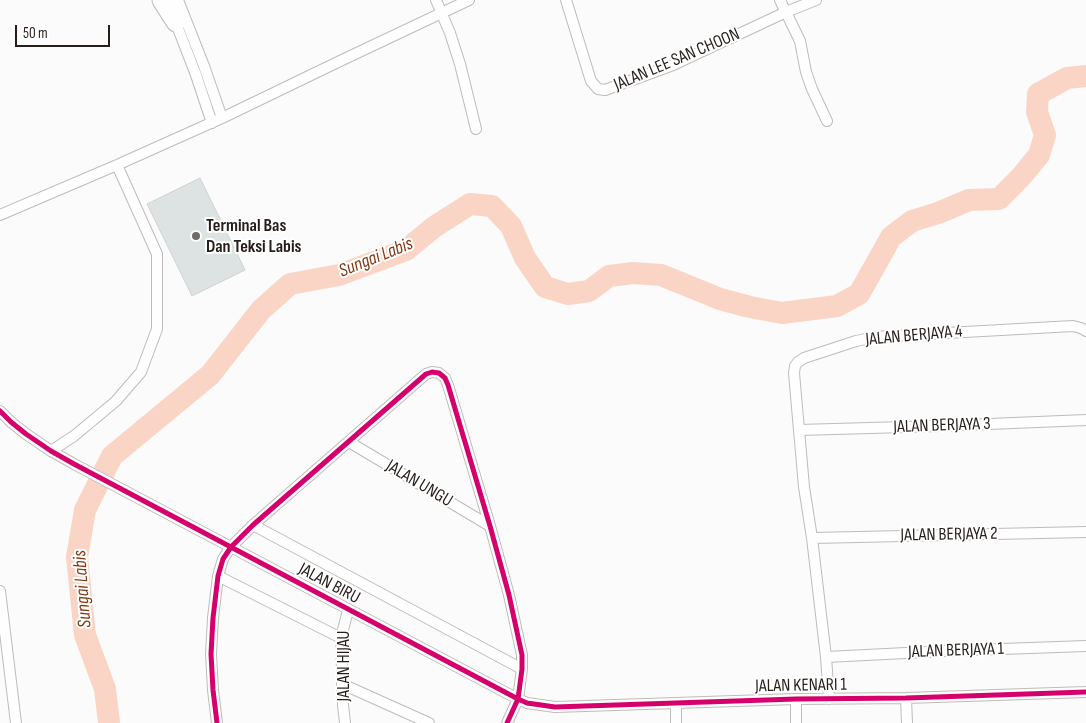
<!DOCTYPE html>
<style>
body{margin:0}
#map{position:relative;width:1086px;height:723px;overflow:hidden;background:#fbfbfb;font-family:"Sofia Sans Condensed",sans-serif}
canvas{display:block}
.scale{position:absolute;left:15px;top:25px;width:95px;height:22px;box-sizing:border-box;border:2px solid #261e1a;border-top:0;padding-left:6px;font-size:15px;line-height:18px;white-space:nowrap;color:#261e1a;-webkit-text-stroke:4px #fff;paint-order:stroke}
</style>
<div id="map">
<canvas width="1086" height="723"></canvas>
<div class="scale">50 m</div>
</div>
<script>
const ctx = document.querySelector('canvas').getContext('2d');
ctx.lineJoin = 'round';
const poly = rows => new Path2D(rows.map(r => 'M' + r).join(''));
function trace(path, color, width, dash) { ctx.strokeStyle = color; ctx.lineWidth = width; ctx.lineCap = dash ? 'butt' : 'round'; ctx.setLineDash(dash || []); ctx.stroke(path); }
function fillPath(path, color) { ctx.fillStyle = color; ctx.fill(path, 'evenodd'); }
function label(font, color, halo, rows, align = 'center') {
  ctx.font = font + ' "Sofia Sans Condensed",sans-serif'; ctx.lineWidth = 4; ctx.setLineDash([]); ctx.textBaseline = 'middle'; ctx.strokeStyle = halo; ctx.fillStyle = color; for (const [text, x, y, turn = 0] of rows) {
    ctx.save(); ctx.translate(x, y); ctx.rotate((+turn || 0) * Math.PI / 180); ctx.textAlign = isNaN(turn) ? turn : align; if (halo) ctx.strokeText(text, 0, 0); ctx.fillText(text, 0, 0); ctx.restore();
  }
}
const river = poly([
 [109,723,105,689,85,635,77,557,85,510,112,456,210,375,261,310,290,284,339,275,406,250,434,227,470,204,492,206,511,226,525,258,545,287,568,294,589,291,609,276,633,273,661,275,720,299,750,307,782,313,837,306,859,294,876,264,891,237,912,221,938,213,969,200,999,199,1020,178,1039,155,1045,135,1037,112,1038,94,1067,78,1086,76]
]);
const building = poly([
 [200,178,245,270,192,296,147,204,200,178]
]);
const street = poly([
 [178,0,204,66,222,118],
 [436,0,450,33,460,64,476,129],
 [566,0,591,81,598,89,605,90,673,65,786,12,816,0],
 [780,0,800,41,806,72,812,89,827,121],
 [174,18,196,75,212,123],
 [0,215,117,165,222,118,338,62,469,0],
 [0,411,11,422,26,434,51,451,74,464,518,699,527,703,555,707,796,699,906,698,1086,692],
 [799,430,941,426,1086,420],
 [349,442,490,526],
 [51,451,74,436,116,401,141,372,157,329,157,254,117,165],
 [253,525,522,669],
 [812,538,1086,532],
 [218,576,341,638],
 [0,591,16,723],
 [826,657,946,651,1086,646],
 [342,684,429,723],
 [906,698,907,723],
 [829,699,826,657,812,538,804,487,794,373,795,366,798,362,804,358,856,341,875,337,1073,326,1081,328,1086,331],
 [676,703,676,723],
 [217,723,213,690,211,654,213,618,218,576,223,559,231,547,253,525,426,374,432,372,439,373,445,378,448,385,490,526,509,595,522,655,522,669,518,699,507,723],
 [345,723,343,705,341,638,348,610],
 [796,723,796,699]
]);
const highway = poly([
 [162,0,176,22]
]);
const cycleway = poly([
 [0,411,11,422,26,434,51,451,74,464,518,699,527,703,555,707,796,699,906,698,1086,692],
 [217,723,213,690,211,654,213,618,218,576,223,559,231,547,253,525,426,374,432,372,439,373,445,378,448,385,490,526,509,595,522,655,522,669,518,699,507,723]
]);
const markers = [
 [196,236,5,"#716b69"]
];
const streetNames = [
 ["JALAN LEE SAN CHOON",677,60,-23],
 ["JALAN BERJAYA 4",914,336,-5],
 ["JALAN BERJAYA 3",942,426,-2],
 ["JALAN UNGU",419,484,31],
 ["JALAN BERJAYA 2",949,535,-1],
 ["JALAN BIRU",329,584,28],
 ["JALAN BERJAYA 1",956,651,-2],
 ["JALAN HIJAU",344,666,-90],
 ["JALAN KENARI 1",801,686,-1]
];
const poiNames = [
 ["Terminal Bas",206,226],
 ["Dan Teksi Labis",206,247]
];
const waterNames = [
 ["Sungai Labis",376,258,-22],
 ["Sungai Labis",83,589,-94]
];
trace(river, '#fad5c6', 22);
fillPath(building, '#dde3e3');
trace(building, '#cdd2d2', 1);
trace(street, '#bfbbba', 12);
trace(highway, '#bfbbba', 21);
trace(street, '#fefefe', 10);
trace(highway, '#fefefe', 19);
trace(cycleway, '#d6006c', 5);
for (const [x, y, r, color] of markers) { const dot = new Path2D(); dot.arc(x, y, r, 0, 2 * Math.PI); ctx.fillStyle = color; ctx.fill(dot); trace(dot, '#fff', 2); }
label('18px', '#261e1a', '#fff', streetNames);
label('bold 18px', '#261e1a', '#fff', poiNames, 'left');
label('italic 19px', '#823812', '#fff', waterNames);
</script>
